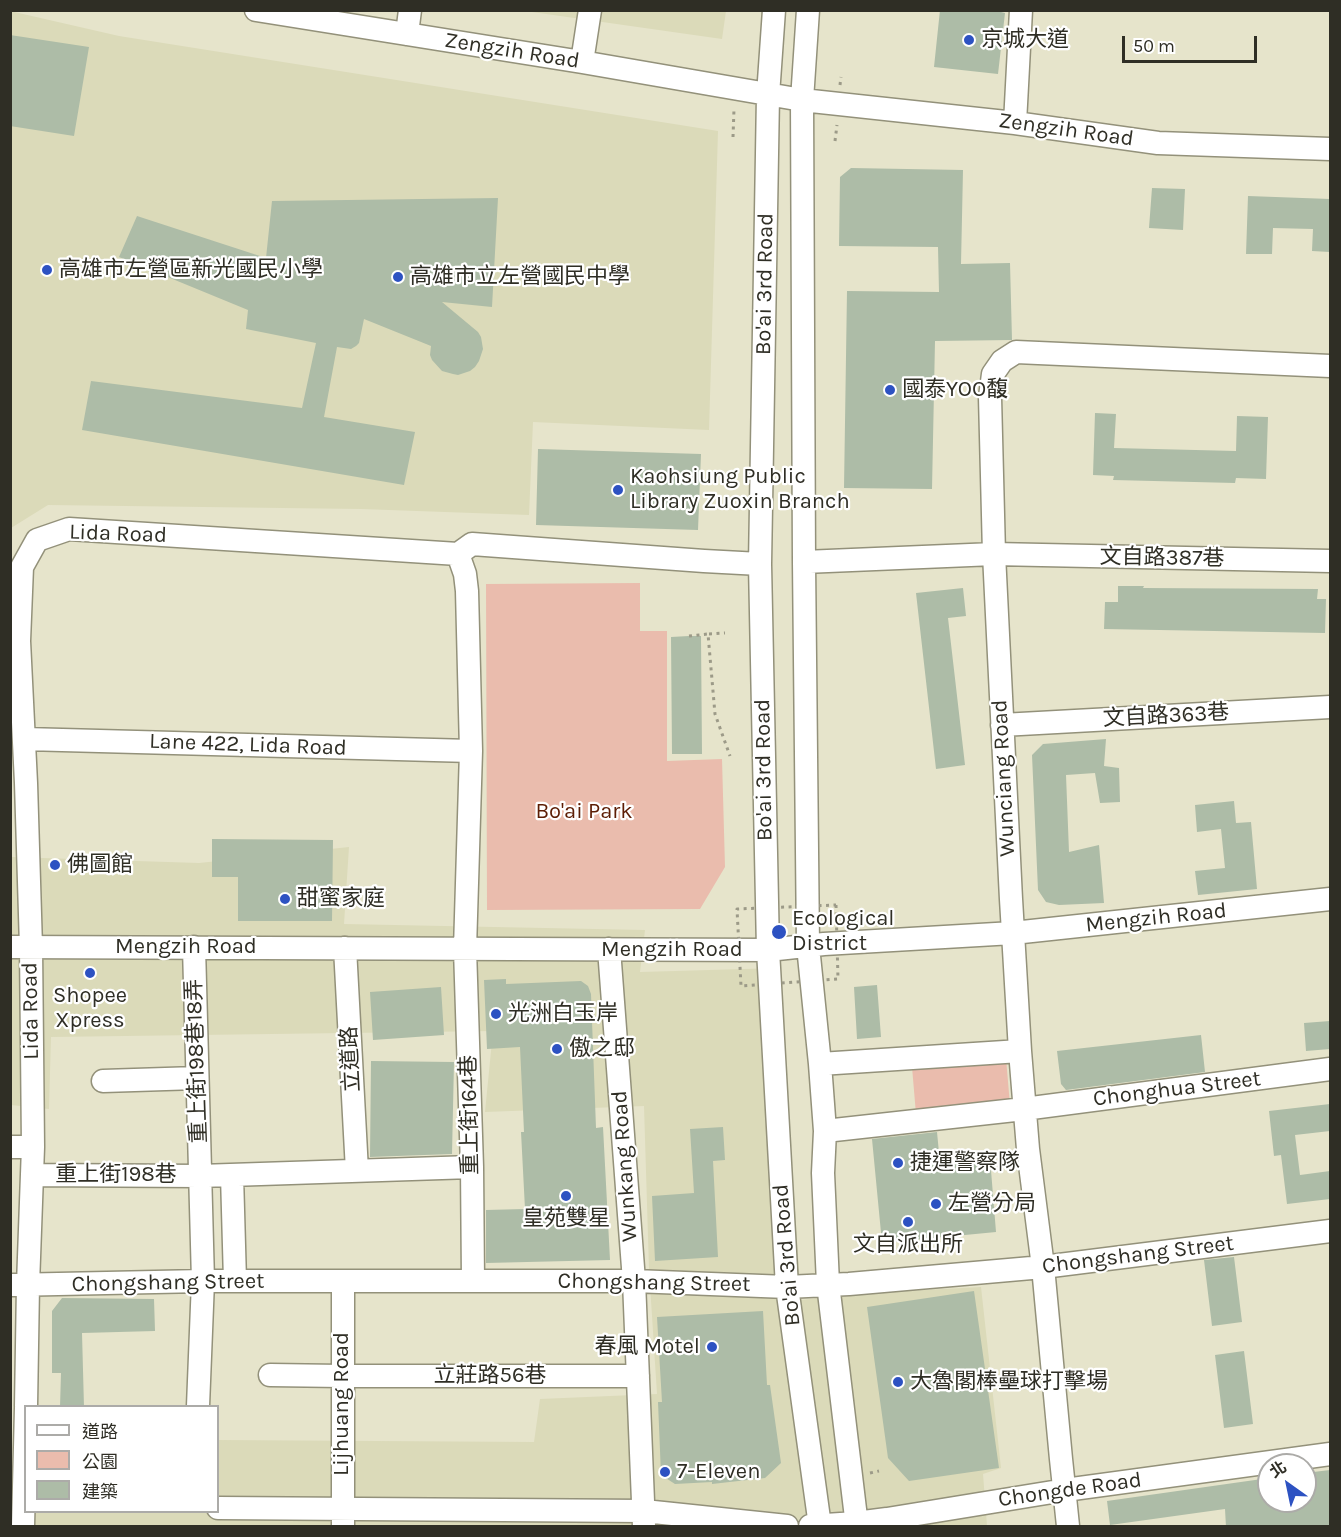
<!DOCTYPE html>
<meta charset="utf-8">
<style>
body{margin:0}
#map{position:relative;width:1341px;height:1537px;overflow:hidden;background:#e6e4cb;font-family:Karla,"Noto Sans TC",sans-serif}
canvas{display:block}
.frame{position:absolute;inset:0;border:12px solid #2f2e25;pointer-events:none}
.legend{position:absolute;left:24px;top:1405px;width:195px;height:108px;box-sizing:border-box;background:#fff;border:2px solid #acaba8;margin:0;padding:8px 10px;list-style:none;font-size:18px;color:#2f2e25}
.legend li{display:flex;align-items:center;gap:12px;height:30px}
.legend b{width:30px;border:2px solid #acaba8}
.north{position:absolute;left:1257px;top:1453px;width:60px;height:60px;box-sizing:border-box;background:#fff;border:2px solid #acaba8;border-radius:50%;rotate:327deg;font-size:16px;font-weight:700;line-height:24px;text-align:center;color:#2f2e25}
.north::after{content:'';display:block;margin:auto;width:21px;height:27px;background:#2d52c2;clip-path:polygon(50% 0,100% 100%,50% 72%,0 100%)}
.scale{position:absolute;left:1122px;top:36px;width:135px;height:27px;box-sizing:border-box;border:3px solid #2f2e25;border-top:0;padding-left:8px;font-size:18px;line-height:21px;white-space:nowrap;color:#2f2e25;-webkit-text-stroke:4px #fff;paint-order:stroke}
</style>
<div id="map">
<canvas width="1341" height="1537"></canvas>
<div class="frame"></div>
<ul class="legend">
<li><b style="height:8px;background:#fff"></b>道路</li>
<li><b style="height:16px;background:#eabcad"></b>公園</li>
<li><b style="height:16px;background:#adbca7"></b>建築</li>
</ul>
<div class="north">北</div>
<div class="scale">50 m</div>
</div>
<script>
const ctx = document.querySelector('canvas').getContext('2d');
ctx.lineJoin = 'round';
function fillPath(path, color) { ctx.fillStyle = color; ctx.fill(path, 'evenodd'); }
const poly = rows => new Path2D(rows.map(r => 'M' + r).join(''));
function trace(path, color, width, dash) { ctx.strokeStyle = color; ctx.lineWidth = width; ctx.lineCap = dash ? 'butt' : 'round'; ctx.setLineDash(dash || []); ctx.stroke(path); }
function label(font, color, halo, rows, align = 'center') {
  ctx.font = font + ' Karla,"Noto Sans TC",sans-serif'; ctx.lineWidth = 4.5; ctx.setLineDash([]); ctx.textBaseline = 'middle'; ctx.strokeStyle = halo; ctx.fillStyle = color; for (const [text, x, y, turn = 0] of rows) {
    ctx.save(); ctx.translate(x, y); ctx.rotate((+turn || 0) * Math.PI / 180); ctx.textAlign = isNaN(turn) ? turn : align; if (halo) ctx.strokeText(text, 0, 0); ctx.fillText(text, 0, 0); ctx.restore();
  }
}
const built = poly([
 [10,11,119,36,718,131,709,430,533,422,529,515,361,509,48,505,11,528],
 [525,11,726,11,722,39],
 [349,847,344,924,645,930,640,972,779,968,801,1300,868,1293,981,1287,1001,1468,983,1474,987,1526,11,1526,11,1478,25,1479,26,1512,218,1512,218,1440,534,1442,540,1399,657,1394,649,1269,644,1106,485,1112,493,1031,51,1037,49,1109,11,1105,11,857,199,863]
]);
const green = poly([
 [640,583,640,631,667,631,667,761,722,759,725,867,700,909,487,910,486,584],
 [1006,1058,1010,1105,916,1114,912,1067]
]);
const building = poly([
 [940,10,993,10,1005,13,998,74,934,67],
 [10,35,89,47,74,136,10,126],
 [851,168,963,170,961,264,1010,263,1012,340,935,341,932,489,844,488,847,291,939,292,938,247,839,246,840,177],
 [1152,188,1185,189,1183,230,1149,228],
 [1248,196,1330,199,1330,252,1312,251,1313,229,1273,228,1272,254,1246,254],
 [498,198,492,307,442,302,478,332,481,337,483,349,479,361,475,367,470,371,458,375,453,374,442,371,432,360,430,355,431,346,364,319,359,343,356,346,351,349,337,347,324,417,415,432,404,485,82,430,91,381,302,408,316,343,246,329,248,310,119,257,137,216,266,258,272,201],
 [1095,413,1116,414,1114,448,1236,451,1237,416,1268,417,1266,479,1236,478,1235,483,1113,480,1114,476,1093,475],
 [538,449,701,454,698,530,536,525],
 [1118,586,1144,586,1143,588,1318,589,1317,599,1326,599,1325,633,1104,629,1105,602,1118,602],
 [963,588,966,616,948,618,965,765,936,769,916,593],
 [689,636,701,636,702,754,672,754,671,637],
 [1106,739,1104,766,1119,768,1120,802,1100,803,1095,773,1066,775,1069,852,1099,845,1104,903,1059,905,1046,902,1038,890,1032,755,1043,744],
 [1234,801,1236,823,1251,822,1257,889,1198,895,1195,871,1225,868,1221,829,1197,832,1195,805],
 [212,839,333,840,332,921,238,921,238,877,212,877],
 [506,979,506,984,581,981,588,986,591,994,596,1128,603,1127,610,1260,486,1263,486,1210,525,1209,521,1132,524,1132,520,1047,487,1049,484,980],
 [877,985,881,1037,857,1039,854,987],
 [441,987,444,1035,373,1040,370,992],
 [1330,1021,1330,1049,1306,1051,1304,1023],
 [1201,1035,1205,1072,1066,1090,1061,1084,1057,1051],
 [371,1061,454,1062,452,1154,370,1157],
 [1330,1104,1330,1131,1295,1135,1300,1175,1330,1171,1330,1199,1287,1204,1281,1155,1274,1156,1269,1111],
 [723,1127,725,1160,713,1161,718,1257,655,1261,652,1196,694,1193,690,1129],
 [937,1132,940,1163,990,1158,996,1232,882,1243,872,1139],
 [1234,1257,1242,1322,1212,1326,1204,1260],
 [974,1291,999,1468,909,1481,888,1458,867,1307],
 [62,1298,154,1299,155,1331,82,1333,84,1407,60,1407,61,1373,52,1373,52,1311],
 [763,1311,767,1385,770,1385,781,1463,765,1478,712,1484,712,1482,675,1484,661,1475,658,1402,662,1402,657,1317],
 [1244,1351,1253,1424,1224,1428,1215,1355],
 [1330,1470,1330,1527,1226,1527,1225,1509,1110,1525,1107,1501,1269,1478,1269,1501,1305,1501,1305,1473]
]);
const path = poly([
 [840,85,841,77],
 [733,137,734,109],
 [835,141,837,125],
 [709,634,725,633],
 [689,636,708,634,715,714,730,756],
 [836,905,838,979,741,986,737,909,836,905],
 [870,1473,879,1471]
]);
const minor = poly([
 [256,10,582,62,802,100,1015,123,1158,143,1330,149],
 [774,10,768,95,760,564,768,950,787,1287,820,1526],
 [808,10,802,100,804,562,808,946,820,1064,825,1131,823,1173,828,1284,857,1526],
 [407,34,410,10],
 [582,62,590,10],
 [1015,123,1021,10],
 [458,554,472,544,704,561,760,564],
 [804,562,994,554,1330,561],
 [1002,725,1330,707],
 [25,739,471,751],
 [10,947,768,950,824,944,1013,933,1330,899],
 [194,947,203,1281,198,1406],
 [345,948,357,1171],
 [609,949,634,1281,644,1526],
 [820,1064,1020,1051],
 [103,1081,197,1078],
 [825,1131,1024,1109,1330,1069],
 [10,1147,33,1147],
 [32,1175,200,1176,472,1167],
 [232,1175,235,1281],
 [343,1281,343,1526],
 [10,1285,203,1281,634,1281,787,1287,849,1284,1043,1267,1330,1231],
 [270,1375,342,1376,638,1376],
 [26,1406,28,1285,33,1147,31,947,26,783,19,641,22,567,37,540,69,529,458,554,465,574,467,591,471,751,465,949,472,1167,473,1281],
 [218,1508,644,1511,787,1526],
 [23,1526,26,1408],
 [810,1526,856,1523,887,1519,1065,1490,1330,1454],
 [1068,1526,1061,1459,1043,1267,1028,1149,1020,1051,1011,899,994,554,990,397,993,374,1002,361,1016,352,1330,366]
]);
const markers = [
 [969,40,6,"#2d52c2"],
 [47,270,6,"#2d52c2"],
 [398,277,6,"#2d52c2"],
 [890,390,6,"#2d52c2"],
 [618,490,6,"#2d52c2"],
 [55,865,6,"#2d52c2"],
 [285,899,6,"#2d52c2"],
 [779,932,8,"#2d52c2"],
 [90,973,6,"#2d52c2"],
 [496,1014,6,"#2d52c2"],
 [557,1049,6,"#2d52c2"],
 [898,1163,6,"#2d52c2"],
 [566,1196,6,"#2d52c2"],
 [936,1204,6,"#2d52c2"],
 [908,1222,6,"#2d52c2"],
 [712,1347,6,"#2d52c2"],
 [898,1382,6,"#2d52c2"],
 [665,1472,6,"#2d52c2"]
];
const poiNames = [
 ["京城大道",981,40],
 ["高雄市左營區新光國民小學",59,270],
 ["高雄市立左營國民中學",410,277],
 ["國泰YOO馥",902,390],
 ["Kaohsiung Public",630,477],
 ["Library Zuoxin Branch",630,502],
 ["佛圖館",67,865],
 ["甜蜜家庭",297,899],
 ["Ecological",792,919],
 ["District",792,944],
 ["Shopee",90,996,"center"],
 ["Xpress",90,1021,"center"],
 ["光洲白玉岸",508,1014],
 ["傲之邸",569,1049],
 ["捷運警察隊",910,1163],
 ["左營分局",948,1204],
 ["皇苑雙星",566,1219,"center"],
 ["文自派出所",908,1245,"center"],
 ["春風 Motel",700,1347,"right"],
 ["大魯閣棒壘球打擊場",910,1382],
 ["7-Eleven",677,1472]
];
const streetNames = [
 ["Zengzih Road",512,51,9],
 ["Zengzih Road",1066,130,8],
 ["Bo'ai 3rd Road",765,284,-89],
 ["Lida Road",118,534,2],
 ["文自路387巷",1162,558,1],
 ["文自路363巷",1166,716,-3],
 ["Lane 422, Lida Road",248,745,2],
 ["Bo'ai 3rd Road",764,770,-91],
 ["Wunciang Road",1004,778,-93],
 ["Mengzih Road",1156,918,-6],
 ["Mengzih Road",186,947],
 ["Mengzih Road",672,950],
 ["Lida Road",31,1011,-91],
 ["立道路",351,1059,-93],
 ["重上街198巷18弄",197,1061,-92],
 ["Chonghua Street",1177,1089,-7],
 ["重上街164巷",470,1115,-91],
 ["Wunkang Road",625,1166,-94],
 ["重上街198巷",116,1175],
 ["Bo'ai 3rd Road",787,1255,-95],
 ["Chongshang Street",1138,1255,-7],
 ["Chongshang Street",168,1283,-1],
 ["Chongshang Street",654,1283,1],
 ["立莊路56巷",490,1376],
 ["Lijhuang Road",342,1404,-90],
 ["Chongde Road",1070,1490,-8]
];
const parkNames = [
 ["Bo'ai Park",584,812]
];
fillPath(built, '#dbdab9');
fillPath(green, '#eabcad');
fillPath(building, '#adbca7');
trace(minor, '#93917a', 25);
trace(path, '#9c9a88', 3, [3, 4.5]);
trace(minor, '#fff', 22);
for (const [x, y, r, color] of markers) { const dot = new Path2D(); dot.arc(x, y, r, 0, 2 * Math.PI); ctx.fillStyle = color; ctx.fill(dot); trace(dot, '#fff', 2); }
label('22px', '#2f2e25', '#fff', poiNames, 'left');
label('22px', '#2f2e25', '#fff', streetNames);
label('22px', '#5d1d04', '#fff', parkNames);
</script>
